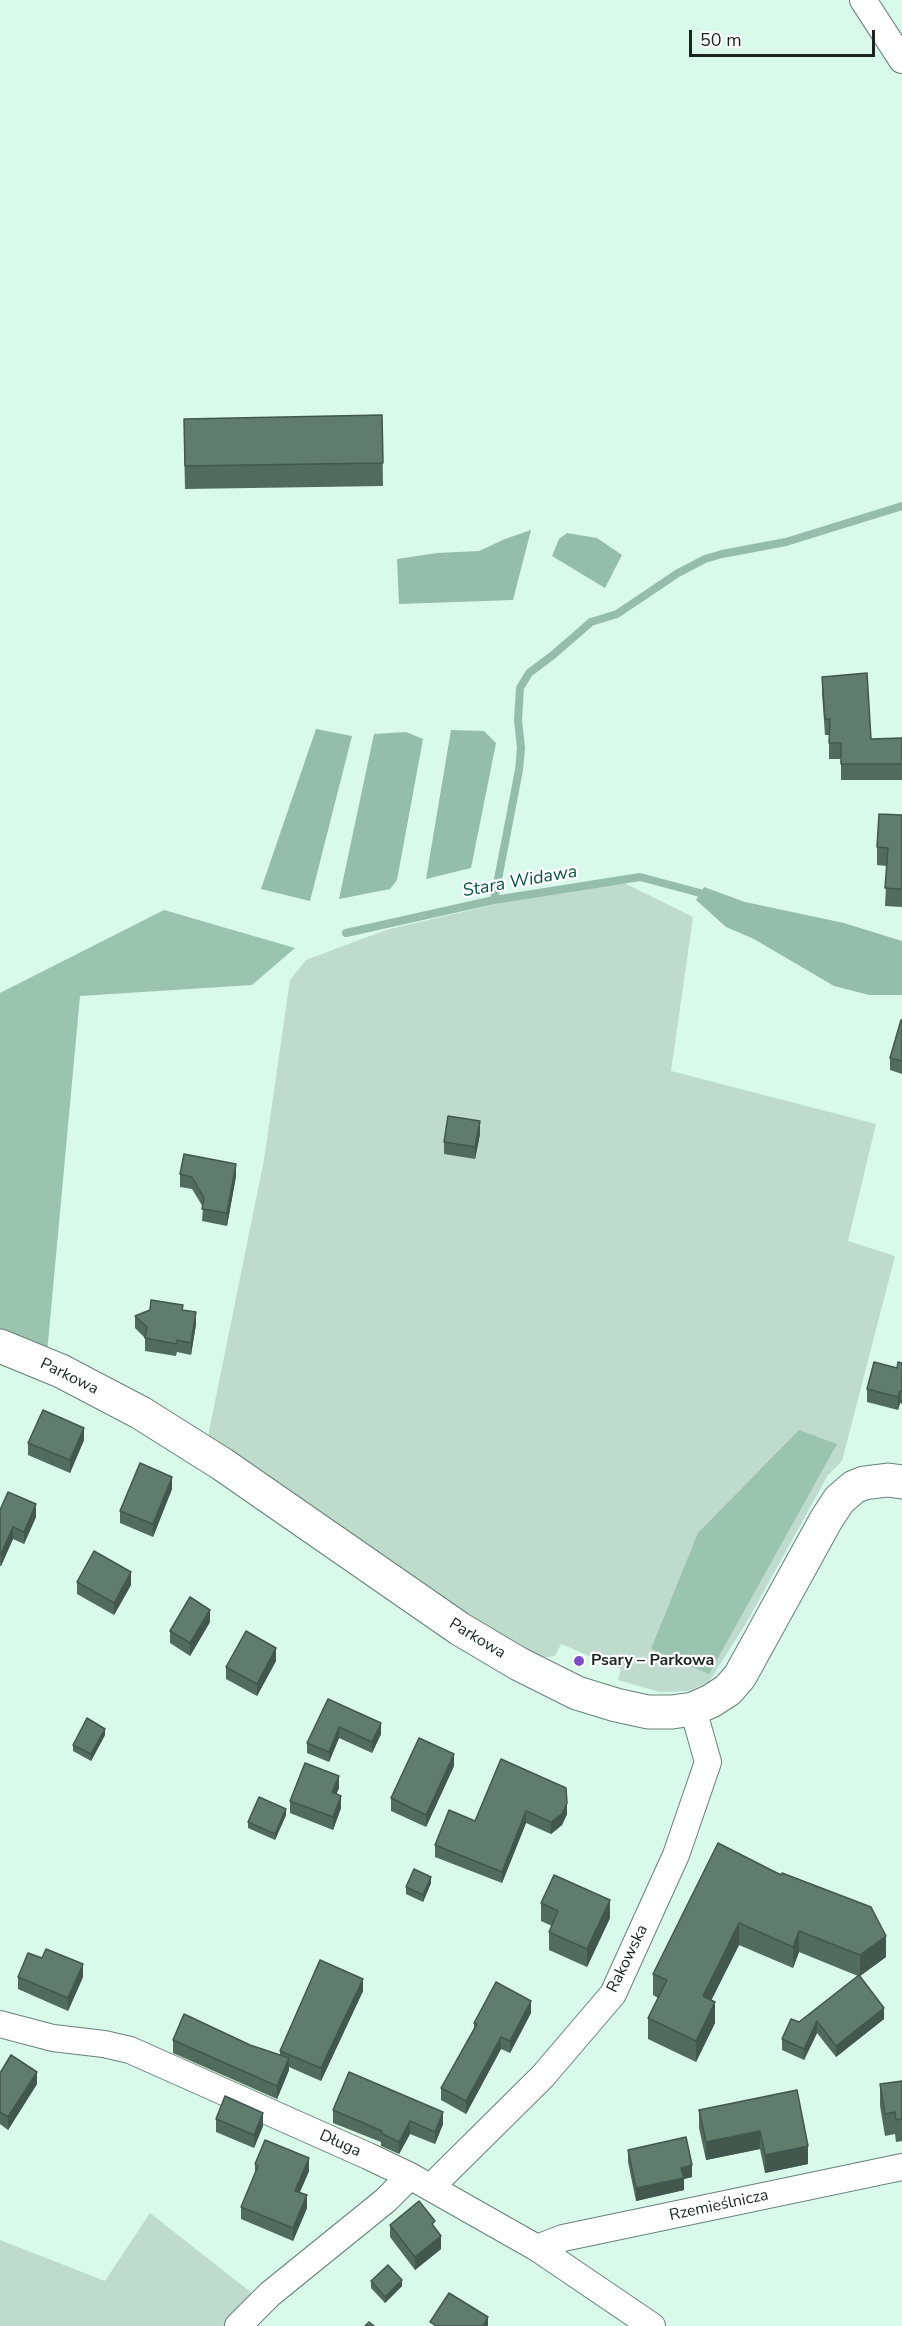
<!DOCTYPE html>
<meta charset="utf-8">
<style>
body{margin:0}
#map{position:relative;width:902px;height:2326px;overflow:hidden;background:#d9f9ea;font-family:"Nunito Sans",sans-serif}
canvas{display:block}
.scale{position:absolute;left:689px;top:30px;width:186px;height:27px;box-sizing:border-box;border:3px solid #1a2520;border-top:0;padding-left:8px;font-size:18px;line-height:21px;white-space:nowrap;color:#1a2520;-webkit-text-stroke:4px #fff;paint-order:stroke}
</style>
<div id="map">
<canvas width="902" height="2326"></canvas>
<div class="scale">50 m</div>
</div>
<script>
const ctx = document.querySelector('canvas').getContext('2d');
ctx.lineJoin = 'round';
function fillPath(path, color) { ctx.fillStyle = color; ctx.fill(path, 'evenodd'); }
const poly = rows => new Path2D(rows.map(r => 'M' + r).join(''));
function trace(path, color, width, dash) { ctx.strokeStyle = color; ctx.lineWidth = width; ctx.lineCap = dash ? 'butt' : 'round'; ctx.setLineDash(dash || []); ctx.stroke(path); }
function label(font, color, halo, rows, align = 'center') {
  ctx.font = font + ' "Nunito Sans",sans-serif'; ctx.lineWidth = 4.5; ctx.setLineDash([]); ctx.textBaseline = 'middle'; ctx.strokeStyle = halo; ctx.fillStyle = color; for (const [text, x, y, turn = 0] of rows) {
    ctx.save(); ctx.translate(x, y); ctx.rotate((+turn || 0) * Math.PI / 180); ctx.textAlign = isNaN(turn) ? turn : align; if (halo) ctx.strokeText(text, 0, 0); ctx.fillText(text, 0, 0); ctx.restore();
  }
}
const green = poly([
 [620,881,693,917,671,1071,876,1124,848,1241,895,1256,842,1461,828,1475,748,1620,709,1682,689,1691,660,1692,618,1680,621,1669,561,1644,555,1656,541,1658,442,1599,208,1436,264,1160,290,980,306,960,386,930,530,896],
 [150,2213,253,2294,223,2326,0,2326,0,2240,105,2281]
]);
const forest = poly([
 [164,910,295,948,252,985,80,996,47,1353,0,1334,0,993],
 [799,1430,837,1444,709,1674,651,1649,698,1533]
]);
const water = poly([
 [531,530,513,600,399,604,397,559,437,553,479,551,505,539],
 [567,533,597,538,622,555,605,588,552,556,559,539],
 [316,729,352,736,310,901,261,889],
 [451,730,484,731,496,743,471,868,426,879],
 [406,732,423,739,397,880,390,889,339,899,374,734],
 [704,887,745,902,844,923,902,941,902,995,869,995,834,986,754,939,726,927,696,900]
]);
const stream = poly([
 [494,900,519,770,521,748,518,720,520,688,529,673,553,655,591,622,617,614,678,573,705,559,722,554,786,542,902,506],
 [346,933,494,900,640,877,700,893]
]);
const street = poly([
 [863,0,902,60],
 [0,2024,53,2038,104,2044,130,2050,368,2156,410,2176,537,2248,652,2326],
 [431,2187,543,2076,613,1994,676,1855,708,1762,693,1709],
 [537,2248,563,2238,902,2167],
 [238,2326,270,2294,386,2200,410,2176]
]);
const secondary = poly([
 [0,1346,61,1371,141,1413,222,1464,460,1629,519,1664,577,1693,616,1705,648,1712,672,1712,693,1709,711,1701,728,1690,740,1676,826,1520,839,1500,854,1487,864,1483,888,1480,902,1482]
]);
const wall = poly([
 [382,415,383,486,185,489,184,442],
 [822,677,871,739,902,738,902,780,841,780,841,759,829,759,829,735,825,735,822,693],
 [902,815,902,907,885,906,887,866,877,865,877,847],
 [902,1020,902,1074,890,1070,890,1058],
 [480,1134,475,1159,444,1154,444,1142],
 [180,1174,236,1176,227,1226,202,1221,203,1207,192,1189,180,1187],
 [183,1310,196,1324,191,1355,177,1352,176,1356,145,1351,145,1338,135,1328,135,1316],
 [902,1363,902,1404,900,1403,898,1410,867,1402,867,1389],
 [84,1440,70,1473,28,1455,28,1443],
 [172,1489,153,1537,120,1523,120,1511],
 [0,1510,36,1517,24,1544,13,1539,1,1566,0,1566],
 [77,1582,131,1585,114,1615,77,1594],
 [210,1622,190,1656,170,1643,170,1631],
 [276,1661,257,1696,226,1679,226,1667],
 [328,1699,381,1734,372,1753,339,1738,329,1762,307,1753,307,1743],
 [105,1735,91,1761,73,1751,73,1745],
 [501,1759,567,1814,562,1825,551,1834,526,1823,502,1883,435,1857,435,1845,475,1821],
 [454,1766,426,1827,391,1811,391,1798],
 [339,1788,336,1794,341,1808,333,1830,290,1813,290,1801],
 [286,1815,275,1840,248,1828,248,1822],
 [718,1843,886,1957,860,1976,859,1976,884,2019,836,2057,817,2033,804,2060,782,2050,782,2039,799,2022,858,1976,799,1952,793,1968,739,1945,711,2000,715,2023,696,2062,648,2039,648,2018,658,1998,653,1995,653,1974],
 [431,1883,423,1902,406,1894,406,1887],
 [541,1903,610,1918,587,1967,549,1950,549,1932,552,1926,541,1921],
 [18,1977,83,1977,68,2011,18,1989],
 [363,1991,321,2081,289,2067,289,2070,277,2099,173,2053,173,2040,250,2045,280,2055,280,2051],
 [531,2013,510,2053,501,2049,466,2114,441,2100,441,2088,474,2028,474,2023],
 [0,2073,37,2084,8,2130,0,2124],
 [902,2081,902,2141,896,2142,895,2134,885,2136,880,2106,880,2084],
 [797,2090,808,2164,765,2173,760,2149,706,2160,699,2128,699,2110],
 [333,2110,443,2124,435,2144,410,2134,399,2154,381,2146,381,2142,333,2123],
 [216,2119,263,2126,254,2148,216,2132],
 [628,2150,692,2177,684,2179,684,2190,636,2201,628,2162],
 [255,2164,309,2171,300,2192,307,2208,293,2241,241,2219,241,2207,255,2174],
 [390,2225,435,2228,441,2249,415,2270,390,2237],
 [371,2281,402,2286,385,2303,371,2288]
]);
const shadedWall = poly([
 [480,1121,480,1134,475,1159,475,1147],
 [236,1164,236,1176,227,1226,227,1213],
 [196,1312,196,1324,191,1355,191,1343],
 [900,1391,900,1403,898,1410,898,1397],
 [84,1428,84,1440,70,1473,70,1460],
 [172,1477,172,1489,153,1537,153,1524],
 [36,1504,36,1517,24,1544,24,1532],
 [13,1527,13,1539,1,1566,1,1554],
 [131,1572,131,1585,114,1615,114,1603],
 [210,1610,210,1622,190,1656,190,1643],
 [276,1648,276,1661,257,1696,257,1684],
 [381,1723,381,1734,372,1753,372,1742],
 [339,1727,339,1738,329,1762,329,1752],
 [105,1729,105,1735,91,1761,91,1754],
 [454,1754,454,1766,426,1827,426,1815],
 [339,1776,339,1788,332,1805,332,1792],
 [341,1796,341,1808,333,1830,333,1817],
 [567,1803,567,1814,562,1825,551,1834,551,1822],
 [286,1809,286,1815,275,1840,275,1834],
 [526,1811,526,1823,502,1883,502,1872],
 [431,1877,431,1883,423,1902,423,1895],
 [610,1900,610,1918,587,1967,587,1949],
 [739,1923,739,1945,703,2017,703,1996],
 [799,1931,799,1952,793,1968,793,1947],
 [886,1936,886,1957,860,1976,860,1955],
 [83,1964,83,1977,68,2011,68,1998],
 [363,1979,363,1991,321,2081,321,2068],
 [531,2001,531,2013,510,2053,510,2041],
 [715,2002,715,2023,696,2062,696,2041],
 [884,2008,884,2019,836,2057,836,2046],
 [817,2021,817,2033,804,2060,804,2049],
 [501,2037,501,2049,466,2114,466,2101],
 [289,2058,289,2070,277,2099,277,2086],
 [37,2072,37,2084,8,2130,8,2117],
 [443,2112,443,2124,435,2144,435,2132],
 [263,2113,263,2126,254,2148,254,2135],
 [410,2121,410,2134,399,2154,399,2142],
 [760,2131,760,2149,706,2160,706,2142],
 [808,2146,808,2164,765,2173,765,2155],
 [309,2158,309,2171,295,2203,295,2191],
 [692,2165,692,2177,684,2179,684,2190,636,2201,636,2188,681,2168],
 [307,2195,307,2208,293,2241,293,2228],
 [441,2236,441,2249,415,2270,415,2257],
 [402,2280,402,2286,385,2303,385,2297],
 [488,2317,488,2326,483,2326]
]);
const building = poly([
 [382,415,383,463,185,466,184,419,382,415],
 [867,673,871,739,902,738,902,764,841,764,841,743,829,743,830,719,825,719,822,677,867,673],
 [879,814,902,815,902,889,885,888,888,848,877,847,879,814],
 [901,1020,902,1020,902,1061,890,1058,901,1020],
 [448,1116,480,1121,475,1147,444,1142,448,1116],
 [184,1154,236,1164,227,1213,202,1209,204,1198,192,1177,180,1174,184,1154],
 [151,1300,183,1305,182,1310,196,1312,191,1343,177,1340,176,1344,145,1338,147,1327,135,1316,150,1310,151,1300],
 [874,1362,897,1368,898,1362,902,1363,902,1392,900,1391,898,1397,867,1389,874,1362],
 [43,1410,84,1428,70,1460,28,1443,43,1410],
 [140,1463,172,1477,153,1524,120,1511,140,1463],
 [8,1492,36,1504,24,1532,13,1527,1,1554,0,1553,0,1510,8,1492],
 [94,1551,131,1572,114,1603,77,1582,94,1551],
 [190,1597,210,1610,190,1643,170,1631,190,1597],
 [246,1631,276,1648,257,1684,226,1667,246,1631],
 [328,1699,381,1723,372,1742,339,1727,329,1752,307,1743,328,1699],
 [87,1718,105,1729,91,1754,73,1745,87,1718],
 [419,1738,454,1754,426,1815,391,1798,419,1738],
 [501,1759,566,1788,567,1803,562,1814,551,1822,526,1811,502,1872,435,1845,449,1810,475,1821,501,1759],
 [305,1763,339,1776,332,1792,341,1796,333,1817,290,1801,305,1763],
 [259,1797,286,1809,275,1834,248,1822,259,1797],
 [718,1843,781,1875,782,1873,871,1907,886,1936,860,1955,799,1931,793,1947,739,1923,703,1996,715,2002,696,2041,648,2018,667,1980,653,1974,718,1843],
 [414,1869,431,1877,423,1895,406,1887,414,1869],
 [554,1875,610,1900,587,1949,549,1932,558,1911,541,1903,554,1875],
 [46,1949,83,1964,68,1998,18,1977,28,1953,42,1958,46,1949],
 [320,1960,363,1979,321,2068,280,2051,320,1960],
 [859,1975,884,2008,836,2046,817,2021,804,2049,782,2039,791,2019,799,2022,859,1975],
 [496,1982,531,2001,510,2041,501,2037,466,2101,441,2088,477,2024,474,2023,496,1982],
 [184,2014,250,2045,289,2058,277,2086,173,2040,184,2014],
 [11,2055,37,2072,8,2117,0,2112,0,2073,11,2055],
 [349,2072,443,2112,435,2132,410,2121,399,2142,381,2133,382,2131,333,2110,349,2072],
 [902,2081,902,2119,896,2120,895,2112,885,2114,880,2084,902,2081],
 [797,2090,808,2146,765,2155,760,2131,706,2142,699,2110,797,2090],
 [225,2096,263,2113,254,2135,216,2119,225,2096],
 [686,2137,692,2165,681,2168,684,2178,636,2188,628,2150,686,2137],
 [265,2140,309,2158,295,2191,307,2195,293,2228,241,2207,258,2166,255,2164,265,2140],
 [419,2201,435,2221,432,2224,441,2236,415,2257,390,2225,419,2201],
 [388,2265,402,2280,385,2297,371,2281,388,2265],
 [449,2293,488,2317,483,2326,436,2326,430,2322,449,2293],
 [369,2322,374,2326,365,2326,369,2322]
]);
const markers = [
 [579,1661,6,"#7d4ec7"]
];
const streetNames = [
 ["Parkowa",69,1377,26],
 ["Parkowa",477,1639,31],
 ["Rakowska",628,1959,-64],
 ["Długa",340,2144,24],
 ["Rzemieślnicza",719,2206,-12]
];
const poiNames = [
 ["Psary – Parkowa",591,1661]
];
const waterNames = [
 ["Stara Widawa",520,882,-10]
];
fillPath(green, '#bedbce');
fillPath(forest, '#9ac3b0');
fillPath(water, '#95bdab');
trace(stream, '#95bdab', 8);
trace(street, '#668275', 28);
trace(secondary, '#668275', 35);
trace(street, '#fff', 26);
trace(secondary, '#fff', 33);
fillPath(wall, '#526b5f');
fillPath(shadedWall, '#42574e');
fillPath(building, '#5f7c6f');
trace(building, '#42574e', 1.5);
for (const [x, y, r, color] of markers) { const dot = new Path2D(); dot.arc(x, y, r, 0, 2 * Math.PI); ctx.fillStyle = color; ctx.fill(dot); trace(dot, '#fff', 2); }
label('16px', '#1a2520', '#fff', streetNames);
label('bold 16px', '#1a2520', '#fff', poiNames, 'left');
label('italic 18px', '#06553d', '#fff', waterNames);
</script>
